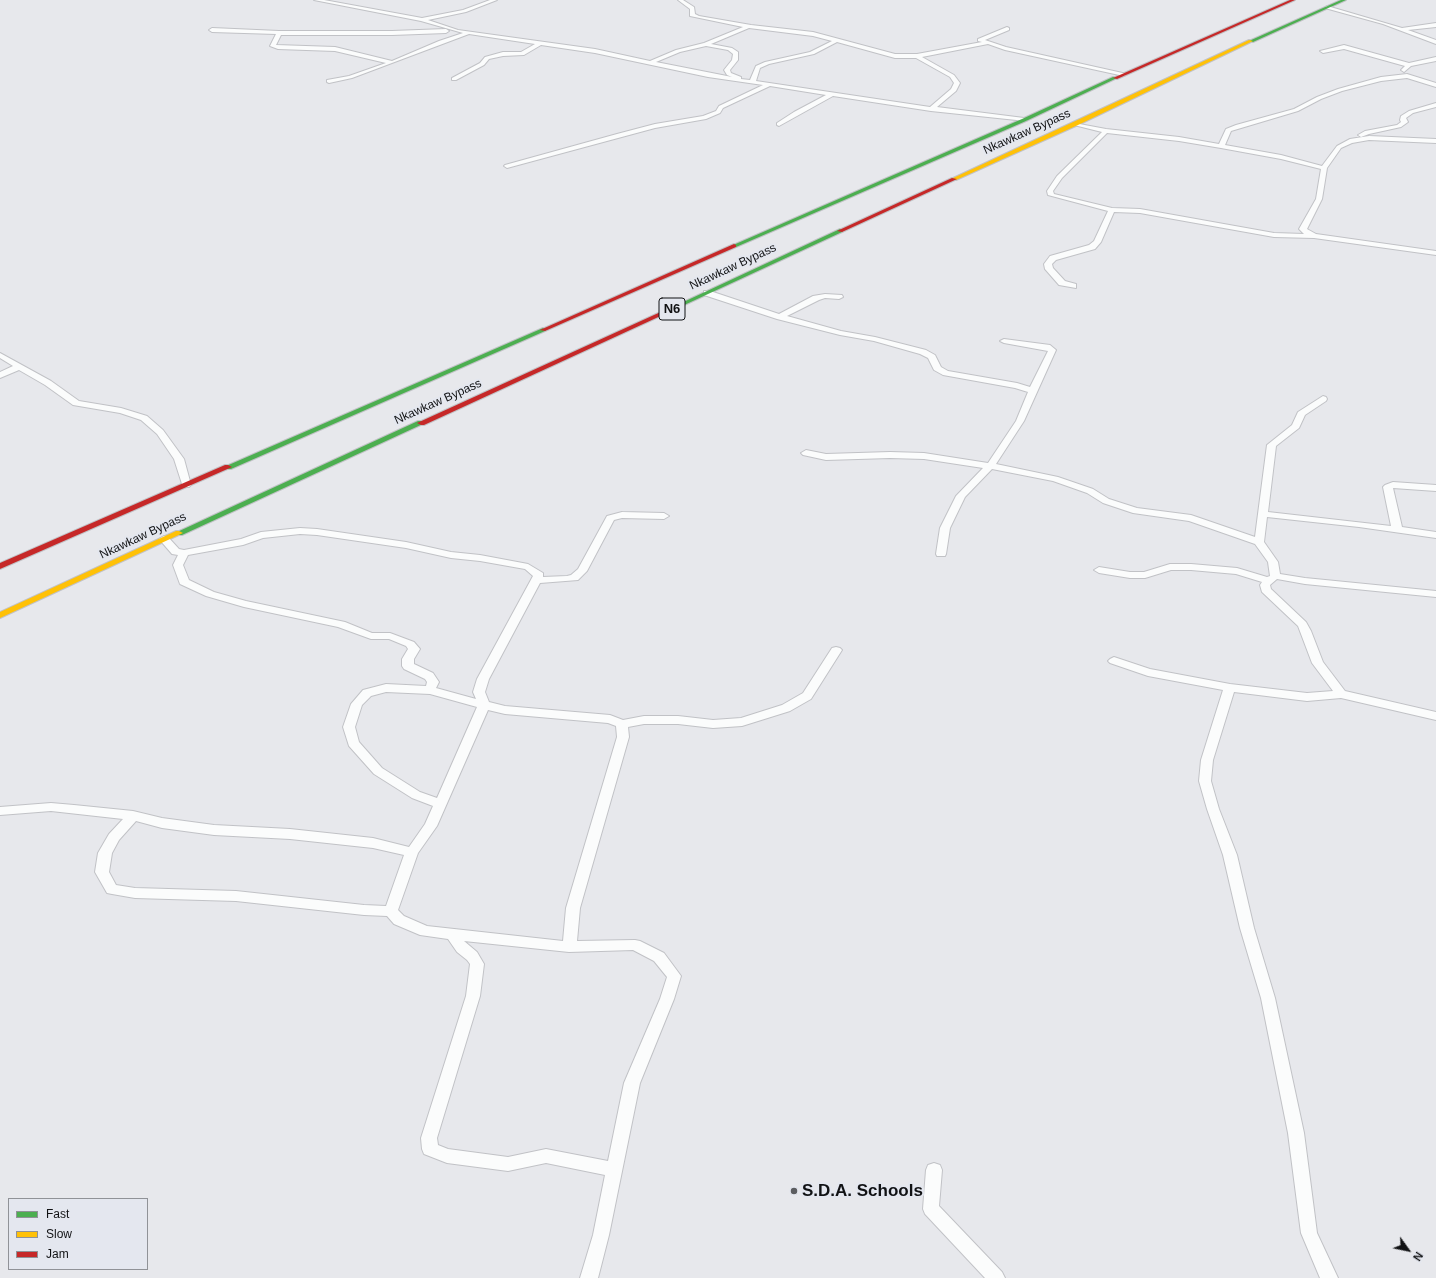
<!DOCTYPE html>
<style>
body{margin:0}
#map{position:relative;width:1436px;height:1278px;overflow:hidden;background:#e7e8ec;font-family:Arial,sans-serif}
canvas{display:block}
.legend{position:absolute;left:8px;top:1198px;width:140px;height:72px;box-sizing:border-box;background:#e4e7ef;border:1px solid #909297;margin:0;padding:5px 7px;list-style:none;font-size:12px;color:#111214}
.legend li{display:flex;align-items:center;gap:8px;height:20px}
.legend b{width:20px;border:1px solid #909297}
.north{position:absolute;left:1388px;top:1230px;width:40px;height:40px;-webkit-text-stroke:3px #e4e7ef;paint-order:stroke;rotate:123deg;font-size:11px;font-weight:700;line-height:16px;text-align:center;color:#111214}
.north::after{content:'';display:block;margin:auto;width:14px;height:18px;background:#111214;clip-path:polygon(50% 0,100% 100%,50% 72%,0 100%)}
</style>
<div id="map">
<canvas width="1436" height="1278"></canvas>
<ul class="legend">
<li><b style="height:5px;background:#4caf50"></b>Fast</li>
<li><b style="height:5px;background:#ffc107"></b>Slow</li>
<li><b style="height:5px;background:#c62828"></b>Jam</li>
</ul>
<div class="north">N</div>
</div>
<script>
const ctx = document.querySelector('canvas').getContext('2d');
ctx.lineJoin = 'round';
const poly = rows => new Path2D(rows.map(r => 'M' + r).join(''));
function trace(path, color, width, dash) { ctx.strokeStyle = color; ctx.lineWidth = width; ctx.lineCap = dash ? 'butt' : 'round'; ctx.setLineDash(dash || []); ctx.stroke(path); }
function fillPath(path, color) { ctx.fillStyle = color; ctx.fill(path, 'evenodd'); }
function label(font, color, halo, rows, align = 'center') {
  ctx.font = font + ' Arial,sans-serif'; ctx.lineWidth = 4; ctx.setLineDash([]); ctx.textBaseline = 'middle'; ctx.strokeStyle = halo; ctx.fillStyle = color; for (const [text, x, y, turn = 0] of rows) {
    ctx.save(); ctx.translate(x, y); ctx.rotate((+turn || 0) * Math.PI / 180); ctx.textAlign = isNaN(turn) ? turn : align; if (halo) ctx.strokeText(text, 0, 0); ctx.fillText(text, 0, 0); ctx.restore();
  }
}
const street = poly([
 [314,0,324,0,422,18,463,10,490,0,497,0,466,12,428,20,458,30,595,49,650,61,676,50,704,43,743,27,690,16,690,9,678,0,683,0,694,7,695,14,699,16,751,25,813,32,895,54,917,54,982,42,978,41,978,39,1007,27,1009,28,1009,30,985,40,1006,47,1127,74,1124,76,1005,50,988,44,922,57,954,75,960,83,956,91,937,107,1024,118,1027,120,1026,121,931,111,833,96,779,126,777,125,777,123,794,112,826,95,770,86,723,108,720,113,706,119,655,128,507,168,504,166,505,165,617,134,655,124,703,116,716,111,719,106,763,85,708,77,595,53,541,45,524,55,503,56,489,59,484,65,456,80,452,80,452,78,480,63,485,57,503,52,521,52,535,44,469,34,352,78,329,83,327,82,327,80,349,76,386,63,335,51,278,49,270,46,276,34,212,32,209,30,212,28,279,31,392,31,446,29,449,31,446,33,392,35,281,35,276,45,335,47,392,61,439,41,463,33,421,21,314,0],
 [749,28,813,36,832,41,810,52,765,62,756,66,750,80,741,79,741,77,731,73,730,70,738,60,738,52,732,48,711,44,749,28],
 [837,42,895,58,916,58,950,77,954,83,951,89,930,107,756,81,760,68,769,64,814,54,837,42],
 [706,46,728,50,733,54,732,60,724,70,727,75,732,77,656,62,680,52,706,46],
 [1327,6,1402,28,1436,23,1436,27,1408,30,1436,40,1436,44,1383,24,1325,8,1327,6],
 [1344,45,1409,63,1436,57,1436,61,1411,66,1404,72,1401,70,1405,66,1344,49,1323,53,1320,51,1344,45],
 [1407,74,1436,83,1436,87,1407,78,1381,81,1342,91,1321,99,1298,111,1231,131,1225,145,1281,155,1322,166,1337,146,1350,139,1369,136,1436,139,1436,143,1369,140,1352,143,1341,148,1327,168,1322,199,1307,229,1316,234,1436,251,1436,255,1314,238,1274,237,1140,213,1114,212,1101,242,1095,249,1056,260,1052,264,1053,268,1065,281,1076,284,1076,288,1059,285,1045,269,1044,264,1050,256,1089,245,1094,241,1108,211,1048,195,1047,191,1057,176,1102,132,1074,125,1074,123,1106,129,1179,137,1219,144,1226,129,1236,125,1294,109,1317,97,1338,89,1381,77,1407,74],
 [1107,133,1179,141,1221,148,1281,159,1321,169,1316,199,1299,229,1304,234,1274,233,1140,209,1112,208,1054,194,1053,191,1062,178,1107,133],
 [1436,103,1436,107,1413,113,1406,118,1408,122,1401,127,1369,134,1361,137,1358,135,1365,131,1397,125,1401,122,1400,120,1401,116,1409,111,1436,103],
 [704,291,710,291,779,314,813,296,825,294,842,295,843,297,839,299,825,298,819,300,787,316,841,331,875,337,926,350,935,355,941,367,948,371,1017,383,1030,387,1048,351,1004,343,1000,341,1004,339,1050,345,1056,350,1024,421,996,464,1058,477,1093,489,1109,499,1137,508,1191,515,1255,537,1267,445,1292,425,1298,412,1323,396,1326,397,1327,399,1326,401,1305,415,1299,428,1276,446,1268,512,1391,526,1383,487,1385,485,1393,482,1436,485,1436,491,1393,488,1402,527,1436,532,1436,538,1359,527,1267,517,1264,542,1278,562,1280,574,1305,578,1436,591,1436,597,1305,584,1277,579,1270,585,1271,589,1306,622,1311,631,1323,662,1345,691,1436,712,1436,720,1341,698,1307,701,1234,692,1213,760,1211,781,1219,809,1237,855,1254,928,1275,998,1304,1133,1317,1233,1338,1278,1320,1278,1301,1233,1288,1133,1261,998,1240,928,1223,855,1207,809,1199,781,1201,760,1223,690,1148,676,1110,663,1108,661,1110,659,1114,657,1150,669,1230,684,1307,693,1333,691,1312,663,1298,626,1262,592,1260,585,1262,582,1236,574,1191,570,1171,570,1145,578,1130,578,1099,573,1094,570,1099,567,1130,572,1144,572,1170,564,1191,564,1237,568,1267,577,1270,576,1268,562,1255,544,1189,521,1133,513,1103,503,1087,493,1053,481,992,469,965,497,950,528,946,554,945,556,937,556,936,554,940,528,956,496,983,468,924,459,890,458,826,460,803,455,801,453,806,450,826,454,890,452,924,453,988,463,1016,421,1028,392,1015,388,943,375,934,370,928,358,920,354,874,341,840,335,777,319,704,295,704,291],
 [0,353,51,381,79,401,121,408,147,416,163,430,184,459,191,485,189,487,183,487,174,459,157,434,141,420,120,413,73,405,45,385,19,370,0,378,0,372,13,366,0,358,0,353],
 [622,512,664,513,669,516,664,519,622,518,614,520,587,571,578,580,540,583,489,679,485,692,489,702,505,706,610,715,623,720,644,716,678,716,713,720,741,718,782,705,803,693,832,648,836,647,840,648,842,650,811,699,790,711,742,726,713,728,678,724,644,724,628,727,629,737,580,908,577,941,635,940,640,941,664,953,681,976,674,999,640,1083,609,1235,598,1278,580,1278,593,1235,605,1175,546,1163,508,1171,447,1163,424,1154,422,1149,421,1138,466,996,470,964,467,960,457,952,448,939,420,935,394,924,387,916,364,915,236,901,135,898,112,894,107,893,95,872,98,853,109,834,123,819,51,811,0,815,0,807,51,803,74,805,133,811,162,818,214,825,290,829,373,838,409,847,425,824,433,806,412,798,374,774,349,746,343,727,351,704,363,690,386,684,426,686,427,682,425,679,404,669,402,666,402,659,408,649,406,646,389,639,371,639,338,627,244,607,206,596,180,584,173,565,178,555,172,554,159,539,164,536,168,537,179,549,184,550,241,539,261,532,300,528,317,529,406,542,451,552,480,555,528,564,543,573,543,577,567,576,571,575,578,569,607,516,622,512],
 [300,534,317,535,406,548,451,558,480,561,525,569,533,576,477,679,473,692,476,699,436,688,439,682,433,673,414,664,414,659,420,649,414,642,390,633,372,633,345,622,246,601,214,592,189,580,183,565,188,555,243,545,263,538,300,534],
 [386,692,430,694,477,707,437,798,420,792,382,768,359,742,355,727,362,705,371,696,386,692],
 [488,710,505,714,608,723,616,726,617,737,566,908,563,941,427,926,404,916,398,910,418,853,437,826,488,710],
 [136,821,162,828,214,835,290,839,373,848,404,855,386,906,364,905,236,891,135,888,116,885,109,872,112,853,119,840,136,821],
 [464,941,569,952,633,950,654,961,667,977,660,999,624,1083,608,1161,546,1149,508,1157,448,1149,438,1145,437,1138,480,996,484,964,477,952,464,941],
 [934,1163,940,1165,942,1170,939,1206,1002,1272,1005,1278,985,1278,925,1214,923,1209,926,1170,928,1165,934,1163]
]);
const fast = poly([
 [1341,0,1346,0,1253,42,1249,41,1341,0],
 [1113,77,1117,78,1026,121,736,247,731,246,1022,119,1113,77],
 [840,229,843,231,842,232,667,313,662,312,840,229],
 [543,328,546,330,545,331,231,469,228,469,224,467,543,328],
 [418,421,421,421,425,423,182,535,179,535,175,533,418,421]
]);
const slow = poly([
 [1249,40,1253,41,1078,125,956,180,951,179,1249,40],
 [176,531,179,531,183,533,0,618,0,612,176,531]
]);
const jam = poly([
 [1290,0,1295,0,1117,79,1113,78,1290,0],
 [952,178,957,179,842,232,837,231,952,178],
 [734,244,736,245,736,247,545,331,540,330,734,244],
 [665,310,667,311,667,313,424,425,421,425,417,423,665,310],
 [225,465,228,465,232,467,0,569,0,563,225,465]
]);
const markers = [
 [794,1191,4,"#5c5d60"]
];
const farStreetnames = [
 ["Nkawkaw Bypass",1027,132,-24],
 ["Nkawkaw Bypass",733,267,-25],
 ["Nkawkaw Bypass",438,402,-24],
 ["Nkawkaw Bypass",143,536,-25]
];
const shields = [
 [672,309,26]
];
const shieldNames = [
 ["N6",672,309]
];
const nearPoinames = [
 ["S.D.A. Schools",802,1191]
];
trace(street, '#c1c2c6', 2);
trace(fast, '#c1c2c6', 2);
trace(slow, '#c1c2c6', 2);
trace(jam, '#c1c2c6', 2);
fillPath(street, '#fbfcfc');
fillPath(fast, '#4caf50');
fillPath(slow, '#ffc107');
fillPath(jam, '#c62828');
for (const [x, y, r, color] of markers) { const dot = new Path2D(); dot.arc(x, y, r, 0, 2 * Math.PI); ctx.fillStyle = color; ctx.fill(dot); trace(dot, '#e4e7ef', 1.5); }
label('12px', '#111214', '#e4e7ef', farStreetnames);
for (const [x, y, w] of shields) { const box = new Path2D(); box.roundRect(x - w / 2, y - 11, w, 22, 3); ctx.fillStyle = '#e4e7ef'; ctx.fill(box); trace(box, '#111214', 1); }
label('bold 13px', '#111214', null, shieldNames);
label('bold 17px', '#111214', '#e4e7ef', nearPoinames, 'left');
</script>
